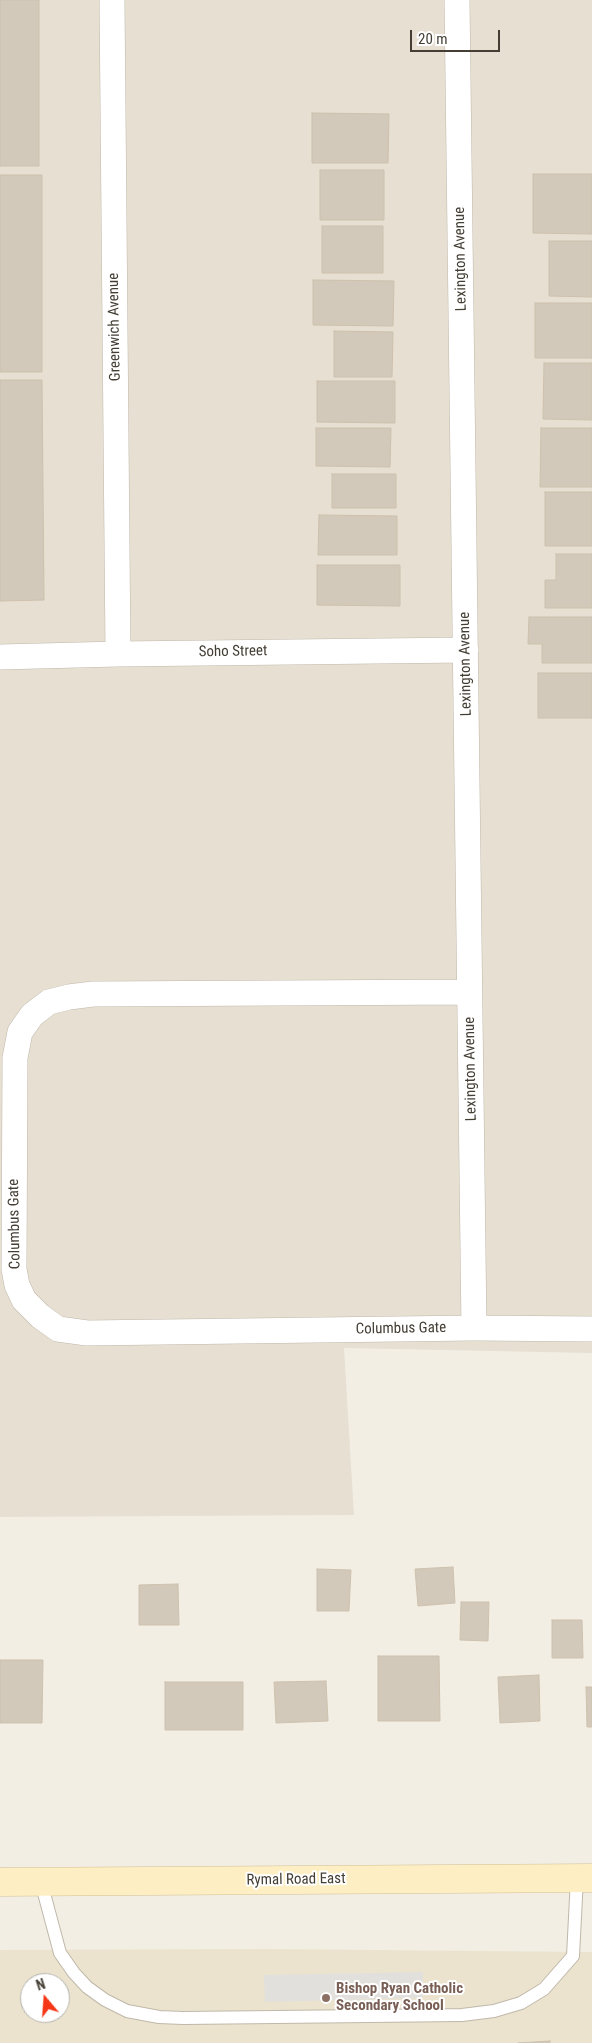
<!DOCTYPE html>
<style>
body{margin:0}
#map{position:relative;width:592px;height:2043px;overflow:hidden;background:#f2eee4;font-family:"Roboto Condensed",sans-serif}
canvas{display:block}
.north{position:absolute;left:20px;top:1973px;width:50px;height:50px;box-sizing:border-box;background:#fff;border:1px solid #b4b2ae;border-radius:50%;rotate:342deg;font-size:14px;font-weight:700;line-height:20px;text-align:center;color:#443e34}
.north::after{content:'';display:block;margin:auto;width:18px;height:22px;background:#f53718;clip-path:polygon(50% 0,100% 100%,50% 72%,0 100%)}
.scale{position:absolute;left:410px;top:30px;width:90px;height:22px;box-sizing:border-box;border:2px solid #443e34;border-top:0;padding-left:6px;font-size:15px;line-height:18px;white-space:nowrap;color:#443e34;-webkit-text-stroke:4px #fff;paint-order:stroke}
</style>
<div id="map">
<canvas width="592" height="2043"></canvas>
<div class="north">N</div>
<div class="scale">20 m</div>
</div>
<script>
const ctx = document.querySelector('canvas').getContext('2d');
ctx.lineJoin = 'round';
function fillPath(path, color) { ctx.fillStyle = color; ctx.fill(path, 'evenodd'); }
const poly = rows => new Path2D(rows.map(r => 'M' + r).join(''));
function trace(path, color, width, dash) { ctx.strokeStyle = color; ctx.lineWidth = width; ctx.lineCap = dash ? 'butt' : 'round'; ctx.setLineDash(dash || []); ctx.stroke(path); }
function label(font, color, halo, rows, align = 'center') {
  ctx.font = font + ' "Roboto Condensed",sans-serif'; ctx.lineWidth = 4; ctx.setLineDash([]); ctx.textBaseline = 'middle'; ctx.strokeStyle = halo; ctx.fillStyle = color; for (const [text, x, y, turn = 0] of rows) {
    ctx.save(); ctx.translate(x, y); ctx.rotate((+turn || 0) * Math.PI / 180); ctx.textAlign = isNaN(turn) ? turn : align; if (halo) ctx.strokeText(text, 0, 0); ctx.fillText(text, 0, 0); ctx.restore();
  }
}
const residential = poly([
 [0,0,592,0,592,1353,344,1348,354,1515,0,1517]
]);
const education = poly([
 [264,1949,592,1952,592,2043,0,2043,0,1950],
 [30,1983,60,1983,60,2013,30,2013]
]);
const parking = poly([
 [423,1972,423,1998,265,2002,264,1975]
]);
const building = poly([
 [0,0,39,0,39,166,0,166,0,0],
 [312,113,389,114,388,163,312,163,312,113],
 [320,170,384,170,384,220,320,220,320,170],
 [533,174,592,174,592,234,533,233,533,174],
 [0,175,42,175,42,372,0,372,0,175],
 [322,226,383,226,383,273,322,273,322,226],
 [549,241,592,241,592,297,549,296,549,241],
 [313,280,394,281,393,326,313,325,313,280],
 [535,303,592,303,592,358,535,358,535,303],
 [334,331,393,332,392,377,334,377,334,331],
 [544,363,592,363,592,420,543,419,544,363],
 [0,380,42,380,44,600,0,601,0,380],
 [317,381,395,381,395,423,317,422,317,381],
 [316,428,391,428,390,467,316,466,316,428],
 [541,428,592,428,592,487,540,487,541,428],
 [332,474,396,474,396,508,332,508,332,474],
 [545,492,592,492,592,546,545,546,545,492],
 [319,515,397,516,397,555,318,555,319,515],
 [556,554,592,554,592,608,545,608,545,580,556,580,556,554],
 [317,565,400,565,400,606,317,605,317,565],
 [529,617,592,617,592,663,542,663,542,644,528,644,529,617],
 [538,673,592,673,592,718,538,718,538,673],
 [453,1567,455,1603,418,1606,415,1569,453,1567],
 [317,1569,351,1570,349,1611,317,1611,317,1569],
 [178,1584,179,1625,139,1625,139,1585,178,1584],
 [461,1602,489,1602,488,1641,460,1640,461,1602],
 [552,1620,582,1620,583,1658,552,1658,552,1620],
 [378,1656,439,1656,440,1721,378,1721,378,1656],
 [0,1660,43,1660,42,1723,0,1723,0,1660],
 [539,1675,540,1721,500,1723,498,1677,539,1675],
 [326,1681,328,1721,276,1723,274,1682,326,1681],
 [165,1682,243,1682,243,1730,165,1730,165,1682],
 [586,1687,592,1687,592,1727,587,1727,586,1687],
 [550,2041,550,2043,518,2043,550,2041]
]);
const lane = poly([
 [41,1882,60,1953,74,1973,87,1987,105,2000,127,2011,159,2017,183,2018,462,2015,494,2011,521,2003,544,1989,573,1956,577,1878]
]);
const street = poly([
 [112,0,118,654],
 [457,0,474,1328],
 [0,657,118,654,466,650],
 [469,992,93,994,69,997,49,1002,32,1015,20,1032,15,1058,14,1269,17,1285,24,1300,40,1316,58,1329,87,1333,474,1328,592,1329]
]);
const secondary = poly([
 [0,1882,592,1878]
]);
const markers = [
 [326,1998,5,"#8d6e63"]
];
const streetNames = [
 ["Lexington Avenue",461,259,-91],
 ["Greenwich Avenue",115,327,-91],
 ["Soho Street",233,652,-1],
 ["Lexington Avenue",466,664,-91],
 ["Lexington Avenue",471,1069,-91],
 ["Columbus Gate",15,1224,-91],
 ["Columbus Gate",401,1329,-1],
 ["Rymal Road East",296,1880,-1]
];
const educationNames = [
 ["Bishop Ryan Catholic",336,1989],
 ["Secondary School",336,2006]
];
fillPath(residential, '#e6dfd2');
fillPath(education, '#ebe3ce');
fillPath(parking, '#e2e0dd');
fillPath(building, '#d3c9ba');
trace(building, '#cec1ad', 1);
trace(lane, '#c0b8aa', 14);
trace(street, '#c0b8aa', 26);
trace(secondary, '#d1c195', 29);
trace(lane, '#fff', 12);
trace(street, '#fff', 25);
trace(secondary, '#fdefc3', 28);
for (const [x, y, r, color] of markers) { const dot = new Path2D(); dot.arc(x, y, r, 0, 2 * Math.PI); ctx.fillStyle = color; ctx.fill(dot); trace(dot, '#fff', 2); }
label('15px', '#443e34', '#fff', streetNames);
label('bold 15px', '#785e54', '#fff', educationNames, 'left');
</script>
